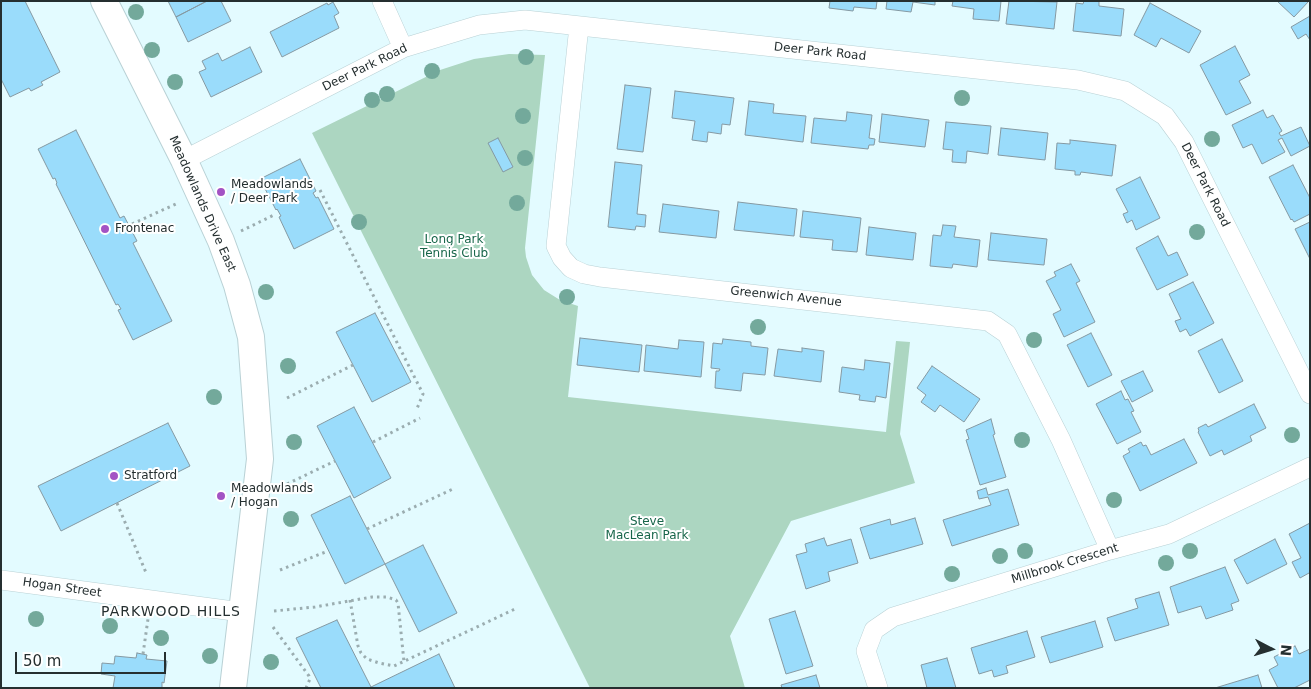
<!DOCTYPE html>
<style>
body{margin:0}
#map{position:relative;width:1311px;height:689px;overflow:hidden;background:#e3fbff;font-family:"DejaVu Sans",sans-serif}
canvas{display:block}
.frame{position:absolute;inset:0;border:2px solid #252f30;pointer-events:none}
.north{position:absolute;left:1246px;top:624px;width:50px;height:50px;-webkit-text-stroke:4px #fff;paint-order:stroke;rotate:95deg;font-size:14px;font-weight:700;line-height:20px;text-align:center;color:#252f30}
.north::after{content:'';display:block;margin:auto;width:18px;height:22px;background:#252f30;clip-path:polygon(50% 0,100% 100%,50% 72%,0 100%)}
.scale{position:absolute;left:15px;top:652px;width:151px;height:22px;box-sizing:border-box;border:2px solid #252f30;border-top:0;padding-left:6px;font-size:15px;line-height:18px;white-space:nowrap;color:#252f30;-webkit-text-stroke:4px #fff;paint-order:stroke}
</style>
<div id="map">
<canvas width="1311" height="689"></canvas>
<div class="frame"></div>
<div class="north">N</div>
<div class="scale">50 m</div>
</div>
<script>
const ctx = document.querySelector('canvas').getContext('2d');
ctx.lineJoin = 'round';
function fillPath(path, color) { ctx.fillStyle = color; ctx.fill(path, 'evenodd'); }
const poly = rows => new Path2D(rows.map(r => 'M' + r).join(''));
function trace(path, color, width, dash) { ctx.strokeStyle = color; ctx.lineWidth = width; ctx.lineCap = dash ? 'butt' : 'round'; ctx.setLineDash(dash || []); ctx.stroke(path); }
function label(font, color, halo, rows, align = 'center') {
  ctx.font = font + ' "DejaVu Sans",sans-serif'; ctx.lineWidth = 4; ctx.setLineDash([]); ctx.textBaseline = 'middle'; ctx.strokeStyle = halo; ctx.fillStyle = color; for (const [text, x, y, turn = 0] of rows) {
    ctx.save(); ctx.translate(x, y); ctx.rotate((+turn || 0) * Math.PI / 180); ctx.textAlign = isNaN(turn) ? turn : align; if (halo) ctx.strokeText(text, 0, 0); ctx.fillText(text, 0, 0); ctx.restore();
  }
}
const green = poly([
 [509,54,545,55,525,248,526,257,532,275,544,290,560,300,578,306,568,397,886,432,896,341,910,342,900,434,915,483,791,521,730,636,745,688,590,688,312,133,440,70,474,59]
]);
const building = poly([
 [1,1,25,1,60,72,41,82,43,85,31,91,29,88,10,97,1,79,1,1],
 [168,1,207,1,176,17,168,1],
 [207,1,221,1,231,21,188,42,176,17,207,1],
 [830,1,877,1,876,9,854,7,853,11,829,8,830,1],
 [887,1,935,1,935,5,913,2,911,12,886,9,887,1],
 [953,1,1001,1,999,21,973,19,974,9,952,6,953,1],
 [1009,1,1057,2,1054,29,1006,24,1009,1],
 [1084,1,1099,1,1099,6,1124,9,1121,36,1073,31,1076,3,1083,4,1084,1],
 [1277,1,1309,1,1294,17,1277,1],
 [333,2,339,13,334,16,339,28,282,57,270,32,327,3,328,5,333,2],
 [1150,3,1201,31,1189,53,1161,38,1156,47,1134,35,1150,3],
 [1310,16,1310,40,1306,34,1298,39,1291,27,1310,16],
 [1235,46,1250,75,1239,81,1251,103,1226,115,1200,65,1235,46],
 [250,47,262,72,211,97,199,72,206,69,202,61,218,53,222,61,250,47],
 [625,85,651,88,643,152,617,149,625,85],
 [675,91,734,98,730,125,722,124,721,134,708,132,707,142,692,140,695,121,672,118,675,91],
 [749,101,774,104,773,113,806,116,803,142,745,135,749,101],
 [1263,110,1267,118,1273,115,1282,131,1279,133,1281,136,1301,127,1310,146,1291,156,1282,138,1278,140,1285,152,1262,164,1252,144,1243,148,1232,125,1263,110],
 [847,112,872,115,869,138,875,139,874,145,869,145,868,149,811,143,814,118,846,121,847,112],
 [882,114,929,120,925,147,879,142,882,114],
 [946,122,991,126,988,154,967,151,966,163,952,162,953,150,943,149,946,122],
 [1001,128,1048,133,1045,160,998,155,1001,128],
 [76,130,120,218,124,216,137,241,133,243,172,321,133,340,118,310,121,309,118,304,116,305,56,184,57,183,55,178,53,179,38,149,76,130],
 [498,138,513,167,503,172,488,143,498,138],
 [1070,140,1116,145,1112,176,1081,172,1080,175,1075,175,1075,171,1055,169,1057,143,1070,144,1070,140],
 [300,159,316,191,313,193,316,198,318,197,334,229,294,249,279,217,281,216,277,209,276,210,260,179,300,159],
 [615,162,642,165,637,214,646,215,645,227,636,226,635,230,608,227,615,162],
 [1293,165,1310,198,1310,214,1294,222,1292,219,1291,220,1269,177,1293,165],
 [1140,177,1160,218,1136,230,1132,220,1127,223,1123,214,1128,212,1116,189,1140,177],
 [738,202,797,209,794,236,734,230,738,202],
 [663,204,719,211,716,238,659,232,663,204],
 [803,211,861,218,857,252,832,250,833,240,800,237,803,211],
 [1310,222,1310,259,1295,229,1310,222],
 [943,225,956,226,954,237,980,240,977,267,953,264,952,268,930,266,933,235,941,236,943,225],
 [869,227,916,233,913,260,866,255,869,227],
 [991,233,1047,239,1044,265,988,260,991,233],
 [1158,236,1168,256,1177,252,1188,275,1157,290,1136,248,1158,236],
 [1071,264,1080,281,1076,283,1095,322,1064,337,1053,314,1061,310,1046,281,1056,276,1054,272,1071,264],
 [1193,282,1214,323,1190,336,1186,329,1180,332,1175,321,1181,319,1169,294,1193,282],
 [375,313,411,382,372,402,336,332,375,313],
 [1091,333,1112,375,1088,387,1067,345,1091,333],
 [580,338,642,345,639,372,577,365,580,338],
 [723,339,751,342,751,346,768,348,765,375,743,373,741,391,715,388,716,371,719,371,720,369,711,368,713,343,722,344,723,339],
 [1222,339,1243,381,1219,393,1198,351,1222,339],
 [679,340,704,342,701,377,644,371,646,345,678,349,679,340],
 [802,348,824,351,821,382,774,376,778,349,802,352,802,348],
 [865,360,890,363,886,398,876,396,875,402,859,400,860,395,839,392,842,367,864,370,865,360],
 [932,366,980,399,964,422,940,405,935,412,921,402,926,395,917,388,932,366],
 [1143,371,1153,391,1132,402,1121,381,1143,371],
 [1121,391,1125,400,1128,399,1134,411,1131,412,1141,432,1117,444,1096,404,1121,391],
 [1254,404,1266,428,1250,436,1252,441,1224,455,1222,450,1210,456,1198,432,1199,431,1198,428,1206,424,1208,427,1254,404],
 [354,407,391,478,354,498,317,426,354,407],
 [991,419,995,434,993,435,1006,477,980,485,966,440,969,439,966,430,991,419],
 [168,423,190,466,61,531,38,486,168,423],
 [1184,439,1197,463,1140,491,1123,456,1130,452,1128,449,1141,442,1143,446,1146,445,1151,455,1184,439],
 [986,488,988,495,1008,489,1019,525,952,546,943,520,991,505,988,497,979,499,977,491,986,488],
 [350,496,385,564,345,584,311,515,350,496],
 [915,518,923,544,870,559,860,528,890,519,891,525,915,518],
 [1310,523,1310,575,1309,573,1300,578,1292,562,1301,558,1289,534,1310,523],
 [824,538,827,546,851,539,858,563,828,572,830,581,806,589,796,555,807,552,805,544,824,538],
 [1275,539,1287,564,1247,584,1234,560,1275,539],
 [423,545,457,613,419,632,385,564,423,545],
 [1225,567,1239,601,1231,604,1233,610,1206,619,1201,606,1178,613,1170,587,1225,567],
 [1159,592,1169,625,1115,641,1107,618,1138,608,1135,599,1159,592],
 [795,611,813,666,786,674,769,619,795,611],
 [337,620,371,687,369,688,321,688,296,638,337,620],
 [1095,621,1103,647,1050,663,1041,637,1095,621],
 [1027,631,1035,657,1006,666,1008,673,994,677,992,670,979,674,971,648,1027,631],
 [1295,646,1299,654,1310,649,1310,680,1294,688,1278,688,1269,670,1278,665,1274,657,1295,646],
 [137,653,147,655,146,659,167,661,164,683,162,682,162,688,113,688,115,676,101,674,102,663,114,664,115,656,136,658,137,653],
 [439,654,455,688,371,688,371,687,439,654],
 [947,658,956,688,927,688,921,665,947,658],
 [816,675,820,688,782,688,781,685,816,675],
 [1258,675,1262,688,1215,688,1258,675]
]);
const path = poly([
 [320,190,423,394,416,411],
 [132,224,178,203],
 [241,231,276,214],
 [287,398,353,365],
 [373,442,420,418],
 [287,484,335,461],
 [117,503,147,575],
 [367,529,455,488],
 [280,570,328,551],
 [350,600,358,646,361,653,367,659,379,663,394,666,515,609],
 [274,611,315,607,372,597,387,597,396,600,398,603,404,662],
 [273,627,309,676,310,679,306,688],
 [143,654,148,619]
]);
const minor = poly([
 [382,1,403,48],
 [579,26,556,246,562,258,571,268,584,274,600,277,988,321,1007,334,1061,440,1110,550],
 [184,160,403,48,479,25,525,20,1078,80,1125,91,1165,116,1184,142,1310,394],
 [1,580,241,612],
 [878,688,866,651,874,630,893,617,1110,550,1169,534,1310,467]
]);
const secondary = poly([
 [104,1,184,160,221,241,237,285,251,337,260,459,233,688]
]);
const trees = [
 [136,12],
 [152,50],
 [526,57],
 [432,71],
 [175,82],
 [387,94],
 [962,98],
 [372,100],
 [523,116],
 [1212,139],
 [525,158],
 [517,203],
 [359,222],
 [1197,232],
 [266,292],
 [567,297],
 [758,327],
 [1034,340],
 [288,366],
 [214,397],
 [1292,435],
 [1022,440],
 [294,442],
 [1114,500],
 [291,519],
 [1025,551],
 [1190,551],
 [1000,556],
 [1166,563],
 [952,574],
 [36,619],
 [110,626],
 [161,638],
 [210,656],
 [271,662]
];
const markers = [
 [221,192,5,"#a353c4"],
 [105,229,5,"#a353c4"],
 [114,476,5,"#a353c4"],
 [221,496,5,"#a353c4"]
];
const streetNames = [
 ["Deer Park Road",820,52,6],
 ["Deer Park Road",365,68,-26],
 ["Deer Park Road",1205,185,63],
 ["Meadowlands Drive East",202,204,66],
 ["Greenwich Avenue",786,297,6],
 ["Millbrook Crescent",1065,564,-17],
 ["Hogan Street",62,588,8]
];
const poiNames = [
 ["Meadowlands",231,185],
 ["/ Deer Park",231,199],
 ["Frontenac",115,229],
 ["Stratford",124,476],
 ["Meadowlands",231,489],
 ["/ Hogan",231,503]
];
const parkNames = [
 ["Long Park",454,240],
 ["Tennis Club",454,254],
 ["Steve",647,522],
 ["MacLean Park",647,536]
];
const neighbourhoodNames = [
 ["PARKWOOD HILLS",171,612]
];
fillPath(green, '#acd6c1');
fillPath(building, '#9adcfb');
trace(building, '#8599a2', 1);
trace(minor, '#b9d1d5', 20);
trace(secondary, '#b9d1d5', 28);
trace(path, '#9badb0', 3, [2.5, 4]);
trace(minor, '#fff', 19);
trace(secondary, '#fff', 26);
ctx.fillStyle = '#73a99b';
for (const [x, y] of trees) { ctx.beginPath(); ctx.arc(x, y, 8, 0, 2 * Math.PI); ctx.fill(); }
for (const [x, y, r, color] of markers) { const dot = new Path2D(); dot.arc(x, y, r, 0, 2 * Math.PI); ctx.fillStyle = color; ctx.fill(dot); trace(dot, '#fff', 2); }
label('12px', '#252f30', '#fff', streetNames);
label('12px', '#252f30', '#fff', poiNames, 'left');
label('12px', '#18664a', '#fff', parkNames);
ctx.letterSpacing = '1px';
label('14px', '#252f30', '#fff', neighbourhoodNames);
ctx.letterSpacing = '0px';
</script>
